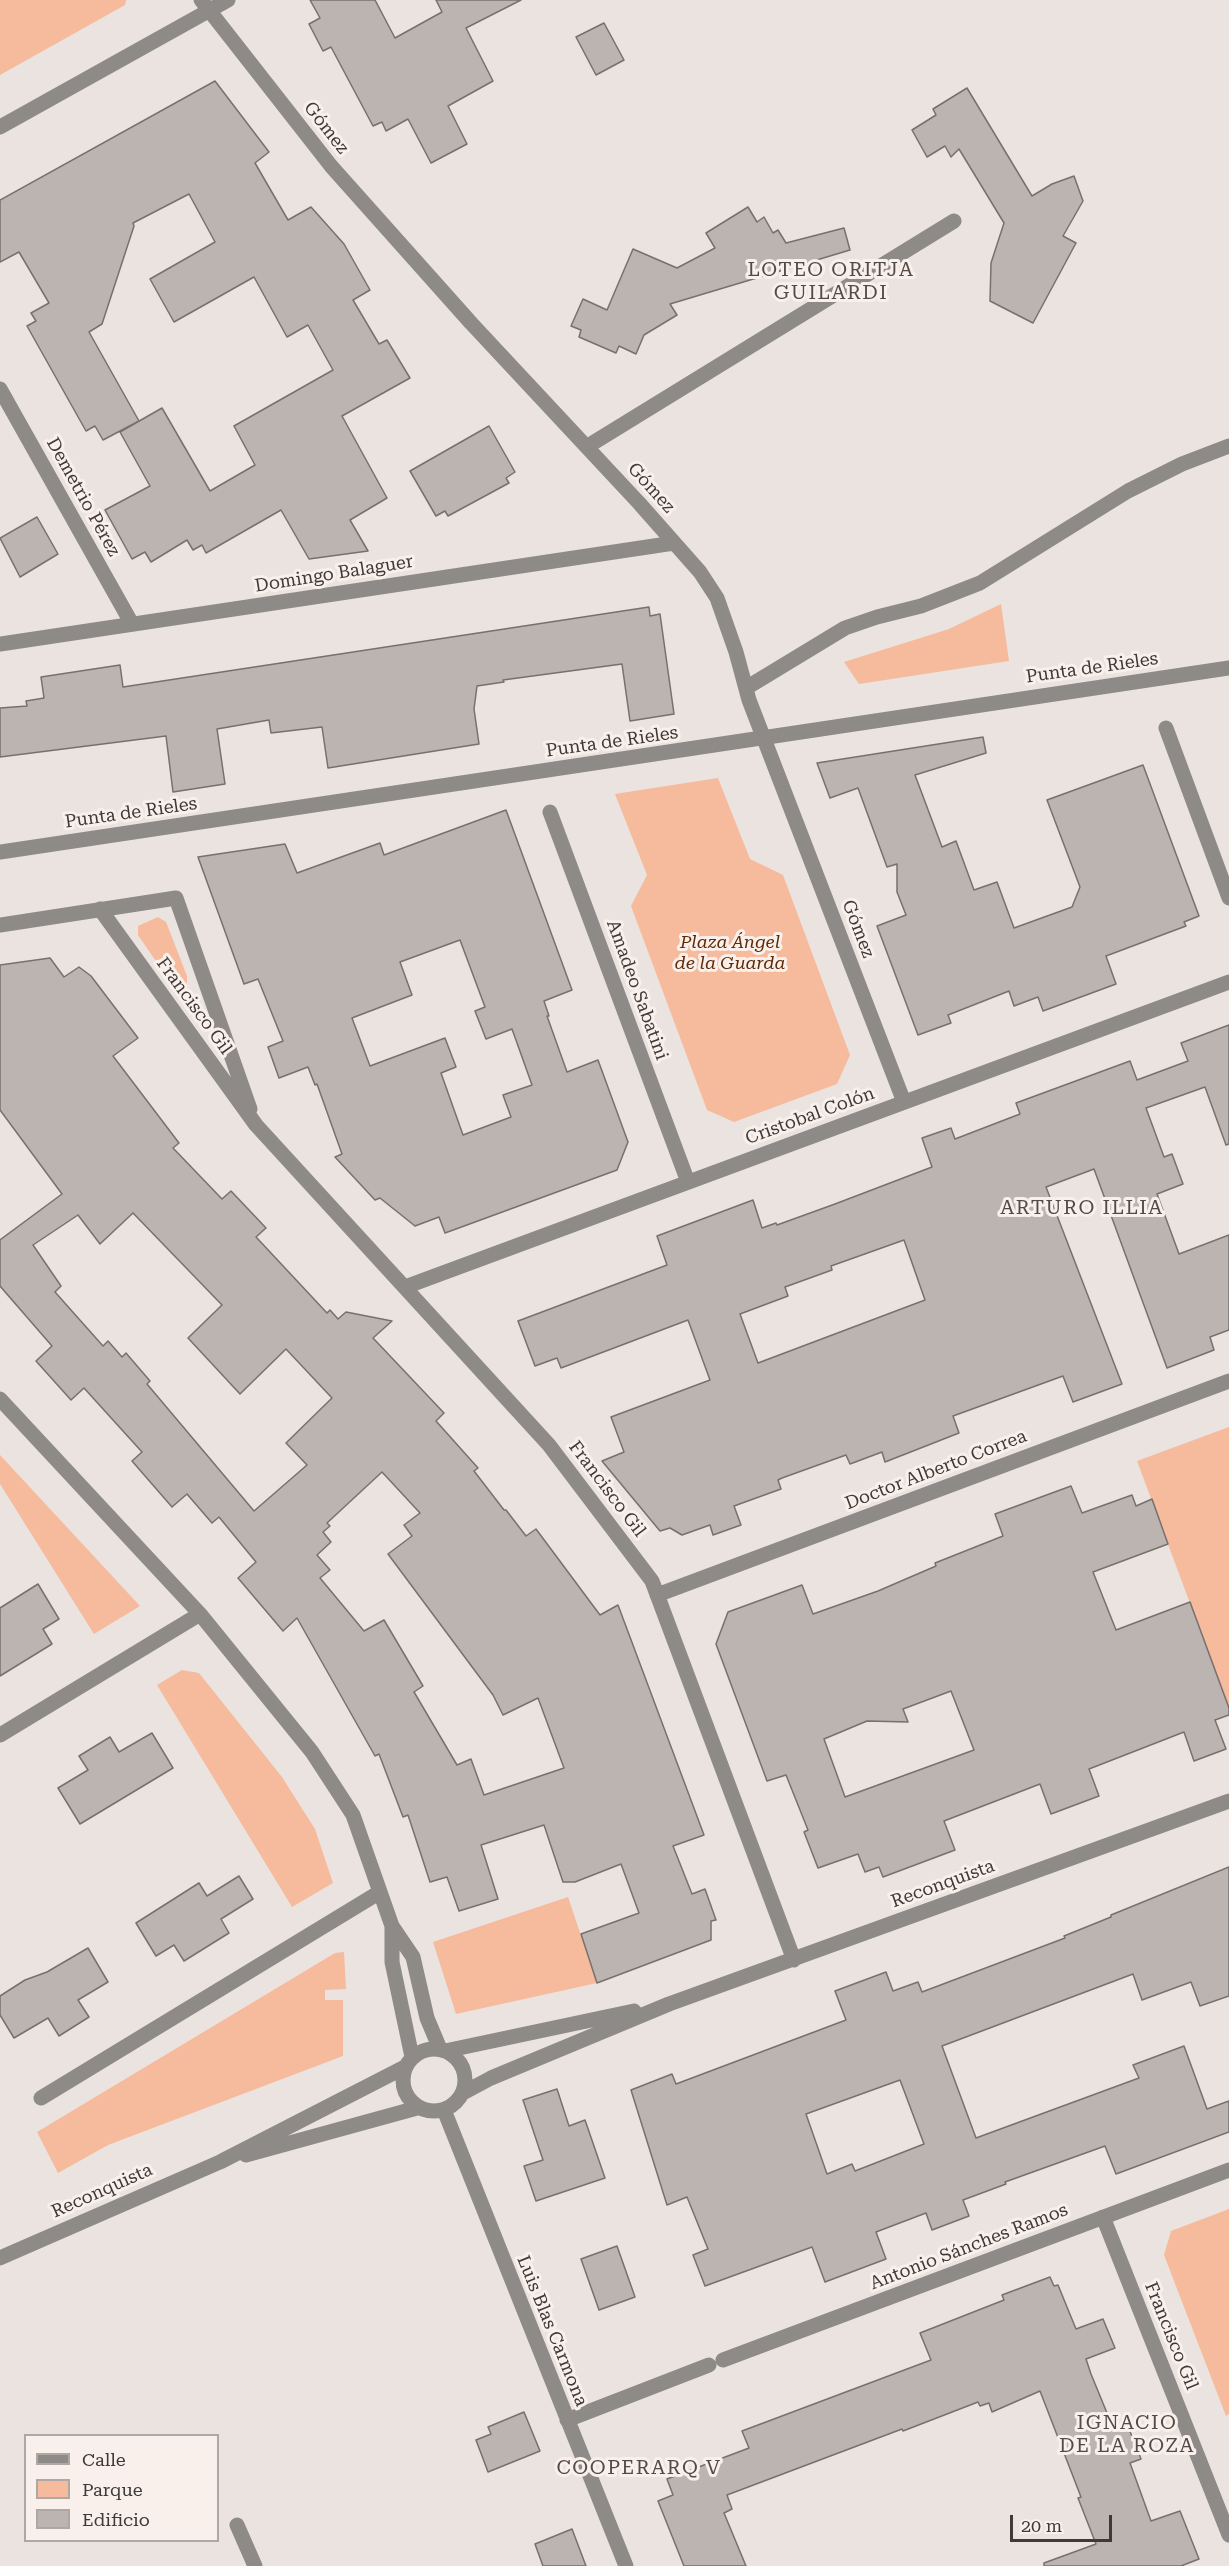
<!DOCTYPE html>
<meta charset="utf-8">
<style>
body{margin:0}
#map{position:relative;width:1229px;height:2566px;overflow:hidden;background:#ebe3df;font-family:"Roboto Serif",serif}
canvas{display:block}
.legend{position:absolute;left:24px;top:2434px;width:195px;height:108px;box-sizing:border-box;background:#f9f0ec;border:2px solid #aea7a4;margin:0;padding:8px 10px;list-style:none;font-size:18px;color:#3d3a38}
.legend li{display:flex;align-items:center;gap:12px;height:30px}
.legend b{width:30px;border:2px solid #aea7a4}
.scale{position:absolute;left:1010px;top:2515px;width:102px;height:27px;box-sizing:border-box;border:3px solid #3d3a38;border-top:0;padding-left:8px;font-size:18px;line-height:21px;white-space:nowrap;color:#3d3a38;-webkit-text-stroke:4px #f9f0ec;paint-order:stroke}
</style>
<div id="map">
<canvas width="1229" height="2566"></canvas>
<ul class="legend">
<li><b style="height:8px;background:#8d8a88"></b>Calle</li>
<li><b style="height:16px;background:#f6ba9c"></b>Parque</li>
<li><b style="height:16px;background:#bcb4b0"></b>Edificio</li>
</ul>
<div class="scale">20 m</div>
</div>
<script>
const ctx = document.querySelector('canvas').getContext('2d');
ctx.lineJoin = 'round';
function fillPath(path, color) { ctx.fillStyle = color; ctx.fill(path, 'evenodd'); }
const poly = rows => new Path2D(rows.map(r => 'M' + r).join(''));
function trace(path, color, width, dash) { ctx.strokeStyle = color; ctx.lineWidth = width; ctx.lineCap = dash ? 'butt' : 'round'; ctx.setLineDash(dash || []); ctx.stroke(path); }
function label(font, color, halo, rows, align = 'center') {
  ctx.font = font + ' "Roboto Serif",serif'; ctx.lineWidth = 6; ctx.setLineDash([]); ctx.textBaseline = 'middle'; ctx.strokeStyle = halo; ctx.fillStyle = color; for (const [text, x, y, turn = 0] of rows) {
    ctx.save(); ctx.translate(x, y); ctx.rotate((+turn || 0) * Math.PI / 180); ctx.textAlign = isNaN(turn) ? turn : align; if (halo) ctx.strokeText(text, 0, 0); ctx.fillText(text, 0, 0); ctx.restore();
  }
}
const green = poly([
 [0,0,126,0,125,5,0,75],
 [1001,604,1009,661,859,684,844,662,949,629],
 [718,778,750,859,783,875,850,1055,837,1084,734,1122,707,1110,631,906,647,875,615,794],
 [158,917,166,922,187,976,187,983,179,989,173,986,138,935,138,926],
 [1229,1427,1229,1708,1137,1461],
 [0,1455,140,1606,94,1634,0,1484],
 [182,1670,199,1673,282,1777,315,1829,333,1883,292,1907,157,1685],
 [568,1897,597,1983,456,2014,433,1942],
 [344,1952,346,1989,325,1990,325,2000,343,2000,343,2056,108,2145,58,2173,37,2132,335,1953],
 [1229,2209,1229,2414,1226,2416,1164,2255,1171,2231]
]);
const building = poly([
 [310,0,375,0,395,38,442,12,436,0,521,0,466,28,493,81,448,106,467,144,431,163,408,119,386,131,382,122,373,126,331,47,323,51,309,24,320,18,310,0],
 [604,23,624,60,596,75,576,37,604,23],
 [215,81,269,152,255,163,288,220,311,207,344,244,370,290,353,300,379,344,387,340,410,378,342,416,387,498,350,520,368,551,309,559,281,510,206,553,202,545,193,550,187,540,151,562,145,552,132,559,105,510,150,486,120,432,162,408,210,491,255,465,234,426,333,370,308,325,287,337,254,277,174,322,150,279,215,242,189,194,133,223,134,226,102,324,89,332,139,421,103,440,95,426,86,431,27,326,36,321,31,313,49,303,19,252,0,262,0,200,215,81],
 [967,88,1032,196,1052,184,1074,176,1083,201,1063,236,1076,243,1033,323,990,301,991,263,1004,223,959,149,951,157,945,146,927,157,912,130,936,115,933,109,967,88],
 [748,207,757,222,764,217,773,233,778,230,786,243,844,228,850,250,670,304,677,315,644,335,636,354,619,346,616,353,579,337,581,330,571,326,583,299,607,310,633,249,677,268,715,248,706,233,748,207],
 [489,426,515,472,506,478,509,483,448,516,445,511,436,516,410,471,489,426],
 [37,517,58,554,20,577,0,538,37,517],
 [649,607,650,616,660,614,674,714,630,721,622,664,503,680,504,682,477,686,474,709,479,744,416,754,328,768,322,727,271,733,269,720,217,729,225,784,173,792,166,736,0,757,0,708,27,706,26,701,44,698,41,677,120,665,123,687,649,607],
 [983,737,986,753,915,775,942,847,956,841,974,890,997,882,1014,928,1072,907,1080,887,1047,800,1143,765,1199,916,1184,922,1186,926,1106,956,1116,984,1043,1011,1038,997,1014,1006,1009,991,948,1015,951,1023,918,1035,877,926,906,915,897,892,897,864,887,867,858,788,830,798,817,763,983,737],
 [506,810,572,990,544,1001,549,1016,547,1016,567,1072,598,1060,628,1142,617,1170,445,1233,439,1217,415,1226,380,1198,375,1200,335,1157,342,1154,317,1084,315,1085,308,1067,279,1078,268,1047,283,1041,258,979,244,984,198,857,285,844,297,873,380,843,384,855,506,810],
 [460,940,485,1007,475,1011,486,1039,512,1029,532,1085,503,1095,511,1117,463,1135,441,1073,456,1067,445,1038,370,1066,352,1018,412,995,400,962,460,940],
 [50,958,64,977,79,967,91,976,138,1038,113,1056,179,1143,173,1148,222,1199,231,1191,266,1228,256,1237,327,1313,330,1310,338,1319,346,1312,392,1321,373,1338,444,1413,436,1421,478,1468,474,1471,504,1510,506,1510,526,1536,536,1529,600,1615,618,1605,704,1835,673,1846,692,1894,705,1889,716,1920,711,1921,711,1940,597,1983,581,1934,639,1913,621,1864,575,1882,563,1882,544,1825,481,1845,498,1899,459,1911,447,1877,430,1882,408,1815,403,1817,379,1754,375,1756,297,1618,283,1631,238,1578,256,1562,219,1517,212,1523,187,1494,172,1507,132,1461,142,1452,84,1388,71,1400,36,1361,52,1346,0,1286,0,1240,62,1194,0,1110,0,965,50,958],
 [133,1213,222,1305,188,1338,240,1394,286,1349,332,1398,286,1443,307,1465,254,1511,147,1384,150,1381,126,1353,122,1357,108,1341,103,1346,55,1292,61,1286,33,1245,78,1215,100,1244,133,1213],
 [382,1472,420,1513,404,1525,412,1536,388,1554,493,1695,503,1715,538,1698,564,1768,484,1795,471,1759,457,1765,414,1692,423,1686,384,1620,364,1631,320,1578,330,1570,317,1555,331,1542,323,1532,330,1526,327,1523,382,1472],
 [1229,1025,1229,1144,1226,1145,1205,1087,1146,1108,1164,1157,1172,1154,1183,1184,1157,1194,1179,1254,1229,1235,1229,1330,1210,1337,1214,1350,1167,1368,1094,1169,1046,1187,1122,1384,1073,1402,1063,1376,953,1416,959,1433,885,1462,882,1452,850,1464,846,1455,782,1478,778,1480,781,1489,734,1506,741,1525,713,1535,710,1525,682,1535,670,1528,660,1531,602,1461,624,1452,611,1417,710,1380,688,1320,561,1368,557,1358,535,1366,518,1321,667,1265,657,1236,753,1200,762,1228,776,1223,777,1225,835,1204,932,1167,922,1138,951,1128,955,1139,1020,1114,1016,1103,1130,1061,1137,1080,1188,1061,1181,1043,1229,1025],
 [904,1240,925,1300,758,1363,740,1314,788,1296,785,1287,832,1270,831,1266,904,1240],
 [1071,1486,1082,1513,1132,1495,1136,1506,1152,1499,1168,1544,1093,1572,1116,1630,1190,1602,1229,1708,1229,1715,1215,1720,1226,1749,1194,1761,1184,1732,1089,1769,1099,1796,1051,1814,1040,1784,944,1821,955,1850,883,1877,879,1867,865,1872,858,1854,818,1868,804,1832,808,1830,786,1775,767,1781,716,1644,728,1612,802,1585,813,1614,878,1591,936,1566,935,1563,1003,1536,995,1514,1071,1486],
 [951,1691,974,1750,845,1797,824,1739,867,1721,908,1722,903,1709,951,1691],
 [38,1584,59,1619,43,1629,52,1644,0,1676,0,1608,38,1584],
 [152,1733,173,1768,80,1824,58,1788,88,1770,79,1756,110,1737,119,1752,152,1733],
 [1229,1867,1229,1996,1200,2006,1191,1982,1142,2000,1133,1974,942,2046,976,2138,1139,2078,1133,2065,1184,2046,1207,2109,1229,2101,1229,2132,1116,2174,1105,2146,1005,2182,1006,2184,963,2200,969,2216,932,2230,926,2213,876,2232,886,2259,825,2282,812,2247,705,2286,693,2255,708,2249,687,2197,667,2205,631,2090,672,2074,676,2084,846,2020,835,1991,886,1972,893,1991,918,1982,922,1992,1065,1938,1064,1936,1111,1917,1111,1915,1229,1867],
 [900,2080,924,2144,855,2171,852,2164,827,2174,806,2114,900,2080],
 [239,1876,253,1899,221,1919,229,1933,184,1961,174,1945,156,1956,136,1923,199,1883,207,1896,239,1876],
 [88,1948,108,1982,78,2000,89,2017,59,2036,48,2018,14,2038,0,2015,0,1996,25,1980,47,1972,88,1948],
 [557,2089,569,2126,585,2120,605,2178,536,2201,524,2166,543,2160,523,2100,557,2089],
 [617,2246,635,2297,599,2310,581,2259,617,2246],
 [1050,2277,1054,2286,1058,2285,1076,2329,1103,2319,1115,2348,1086,2359,1091,2374,1114,2430,1127,2424,1141,2459,1130,2463,1151,2521,1180,2511,1199,2559,1181,2566,1044,2566,1044,2563,1096,2544,1078,2498,1081,2497,1040,2391,992,2412,989,2403,980,2406,978,2402,903,2431,902,2429,727,2495,732,2509,724,2513,746,2566,684,2566,658,2501,673,2495,667,2479,749,2448,742,2431,931,2360,920,2333,1004,2300,1002,2295,1050,2277],
 [524,2412,540,2451,488,2472,476,2440,491,2434,488,2427,524,2412],
 [572,2529,586,2566,543,2566,535,2544,572,2529]
]);
const minor = poly([
 [201,0,331,166,471,323,639,503,700,572,717,598,736,652,749,700,904,1102],
 [0,127,228,0],
 [0,389,132,624],
 [588,446,954,221],
 [0,644,674,543],
 [746,688,845,628,877,617,921,606,980,583,1128,491,1182,464,1229,446],
 [1166,728,1229,898],
 [550,812,688,1182],
 [0,852,1229,668],
 [100,909,256,1125,549,1445,652,1581,794,1960],
 [0,925,176,898,250,1109],
 [405,1287,1229,982],
 [0,1399,200,1614,312,1752,353,1815,392,1926,413,1957,427,2018,440,2049],
 [657,1595,1229,1381],
 [0,1735,200,1614],
 [392,1926,392,1962,412,2057],
 '403 2080a31 31 0 1 1 62 0a31 31 0 1 1-62 0Z',
 [445,2051,634,2011],
 [463,2093,491,2078,669,2004,1229,1801],
 [41,2098,380,1892],
 [444,2110,626,2566],
 [246,2155,417,2108],
 [1103,2217,1229,2535],
 [0,2258,220,2162,405,2067],
 [723,2360,1229,2170],
 [567,2420,709,2365],
 [237,2525,255,2566]
]);
const streetNames = [
 ["Gómez",326,128,52],
 ["Gómez",651,488,48],
 ["Demetrio Pérez",83,497,61],
 ["Domingo Balaguer",334,574,-9],
 ["Punta de Rieles",1092,668,-8],
 ["Punta de Rieles",612,742,-8],
 ["Punta de Rieles",131,813,-8],
 ["Gómez",858,929,69],
 ["Amadeo Sabatini",637,990,70],
 ["Francisco Gil",194,1006,54],
 ["Cristobal Colón",810,1116,-20],
 ["Doctor Alberto Correa",936,1470,-21],
 ["Francisco Gil",607,1489,53],
 ["Reconquista",943,1884,-20],
 ["Reconquista",102,2191,-24],
 ["Antonio Sánches Ramos",969,2247,-21],
 ["Luis Blas Carmona",552,2331,68],
 ["Francisco Gil",1171,2336,68]
];
const parkNames = [
 ["Plaza Ángel",730,943],
 ["de la Guarda",730,964]
];
const neighbourhoodNames = [
 ["LOTEO ORITJA",831,270],
 ["GUILARDI",831,293],
 ["ARTURO ILLIA",1082,1208],
 ["IGNACIO",1127,2423],
 ["DE LA ROZA",1127,2446],
 ["COOPERARQ V",639,2468]
];
fillPath(green, '#f6ba9c');
fillPath(building, '#bcb4b0');
trace(building, '#77706c', 1.5);
trace(minor, '#8d8a88', 15);
label('18px', '#3d3a38', '#f9f0ec', streetNames);
label('italic 18px', '#5f2a06', '#f9f0ec', parkNames);
ctx.letterSpacing = '1.5px';
label('20px', '#524b47', '#f9f0ec', neighbourhoodNames);
ctx.letterSpacing = '0px';
</script>
